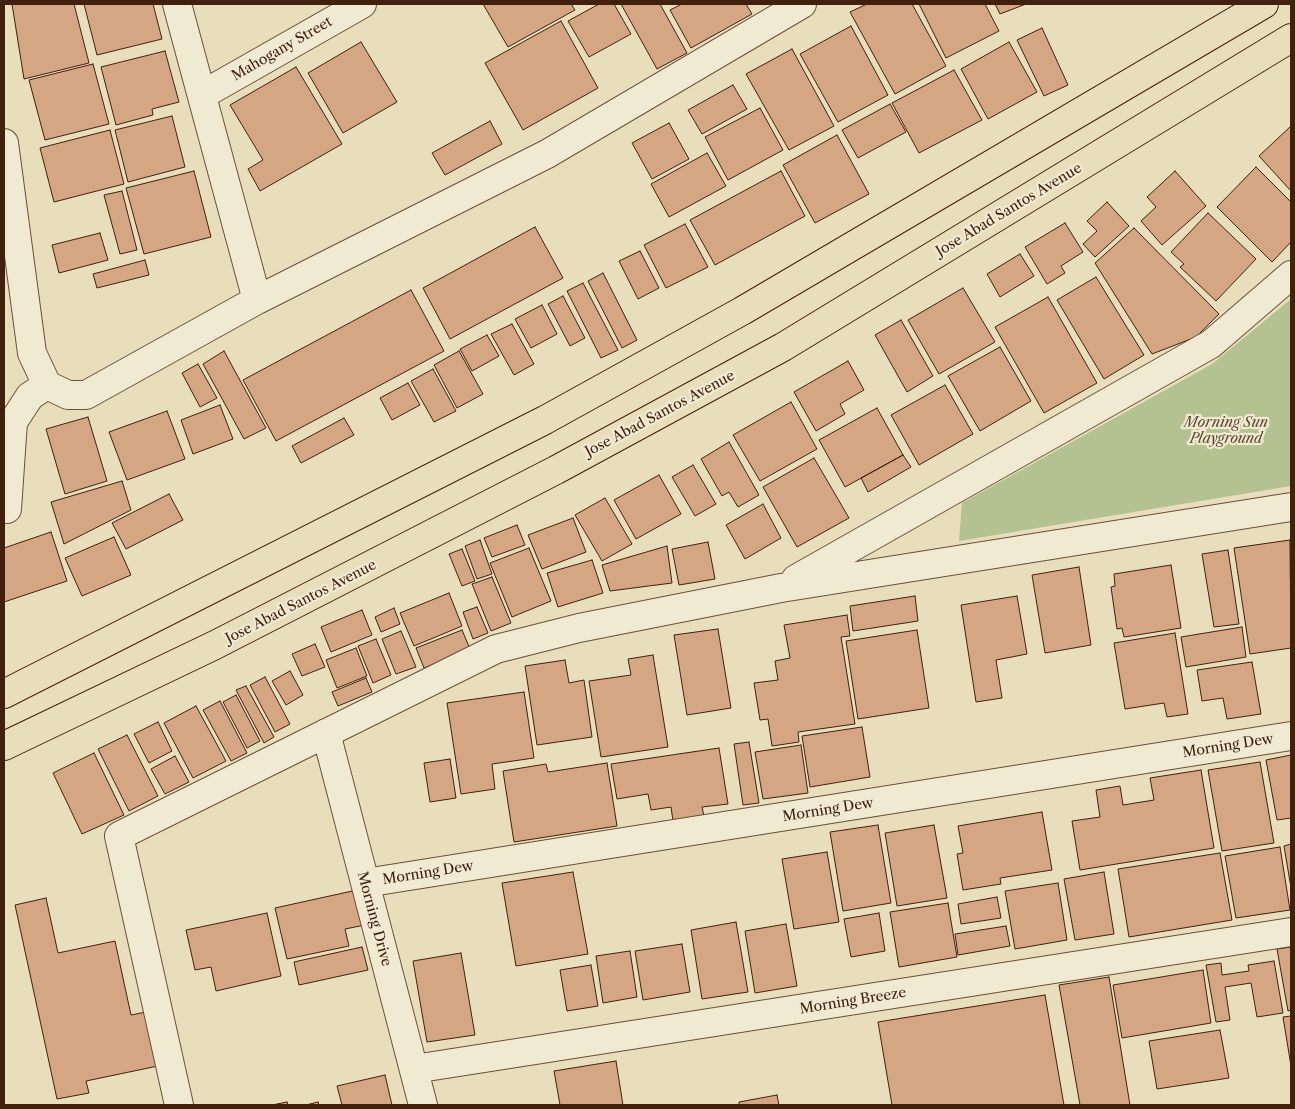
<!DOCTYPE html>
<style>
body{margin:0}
#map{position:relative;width:1295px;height:1109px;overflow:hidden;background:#e9debc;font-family:"Libre Caslon Text",serif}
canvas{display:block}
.frame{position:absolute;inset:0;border:5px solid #41200d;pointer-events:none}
</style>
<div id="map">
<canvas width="1295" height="1109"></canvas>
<div class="frame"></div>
</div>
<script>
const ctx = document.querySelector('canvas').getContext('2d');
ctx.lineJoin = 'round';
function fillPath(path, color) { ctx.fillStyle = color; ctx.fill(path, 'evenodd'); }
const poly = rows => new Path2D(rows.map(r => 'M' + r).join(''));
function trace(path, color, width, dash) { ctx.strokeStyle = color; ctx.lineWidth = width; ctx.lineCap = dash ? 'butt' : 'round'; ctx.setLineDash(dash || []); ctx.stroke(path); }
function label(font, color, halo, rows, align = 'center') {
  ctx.font = font + ' "Libre Caslon Text",serif'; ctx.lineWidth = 4.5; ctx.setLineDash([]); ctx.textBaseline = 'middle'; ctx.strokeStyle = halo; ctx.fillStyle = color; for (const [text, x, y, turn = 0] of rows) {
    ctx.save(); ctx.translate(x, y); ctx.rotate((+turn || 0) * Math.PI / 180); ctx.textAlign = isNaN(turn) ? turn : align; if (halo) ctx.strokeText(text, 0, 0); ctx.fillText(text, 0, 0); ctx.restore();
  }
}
const green = poly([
 [1291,299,1291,486,959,541,962,503,1212,364]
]);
const building = poly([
 [12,4,74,4,89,63,24,79,12,4],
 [84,4,153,4,162,39,97,55,84,4],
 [483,4,571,4,575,10,508,47,483,4],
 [599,4,614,4,631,34,589,57,568,21,599,4],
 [621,4,660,4,687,53,657,69,621,4],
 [682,4,746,4,752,14,691,48,670,10,682,4],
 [867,4,912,4,946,66,895,94,850,12,867,4],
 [919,4,985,4,999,31,946,58,919,4],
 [995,4,1026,4,1000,14,995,4],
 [561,21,598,88,523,130,485,63,561,21],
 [851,26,888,95,838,122,800,54,851,26],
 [1042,28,1068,85,1044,96,1017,40,1042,28],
 [361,42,397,102,343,133,308,73,361,42],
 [1009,42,1037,92,988,119,961,69,1009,42],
 [792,49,834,126,789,150,746,74,792,49],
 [165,51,179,102,152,109,153,115,116,125,101,67,165,51],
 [93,64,109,124,45,140,29,80,93,64],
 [296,67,342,144,260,191,248,169,263,160,230,105,296,67],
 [954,70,982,120,919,153,892,103,954,70],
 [733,85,747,109,702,134,688,110,733,85],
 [890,104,906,132,858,158,842,130,890,104],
 [760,108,783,150,728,180,705,137,760,108],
 [172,116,185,167,128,182,115,130,172,116],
 [490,121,502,144,445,175,432,153,490,121],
 [669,123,689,159,652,179,632,143,669,123],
 [1291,126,1291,191,1259,156,1291,126],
 [110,130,124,184,54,202,40,148,110,130],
 [837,135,869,194,815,223,783,165,837,135],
 [707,153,726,186,669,217,651,184,707,153],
 [1256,167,1291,202,1291,242,1272,262,1217,207,1256,167],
 [194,171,211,237,144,254,126,188,194,171],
 [781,171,805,216,715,265,690,220,781,171],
 [1175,171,1206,206,1162,245,1141,221,1156,207,1147,197,1175,171],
 [122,191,137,250,120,254,104,195,122,191],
 [1107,202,1129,226,1095,257,1083,244,1097,231,1087,221,1107,202],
 [1208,213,1256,259,1216,301,1180,267,1184,264,1171,252,1208,213],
 [1065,223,1083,252,1061,266,1065,273,1047,284,1025,247,1065,223],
 [685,224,708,267,666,288,644,245,685,224],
 [535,227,563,278,450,339,423,288,535,227],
 [1134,228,1219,314,1196,337,1152,354,1095,263,1134,228],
 [100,233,108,260,59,273,52,245,100,233],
 [640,251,659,288,638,299,619,261,640,251],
 [1020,254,1034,276,1000,297,987,274,1020,254],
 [145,260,149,275,97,288,93,274,145,260],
 [603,273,637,340,622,348,588,281,603,273],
 [1096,277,1144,355,1104,379,1057,300,1096,277],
 [583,283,618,350,601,358,567,291,583,283],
 [963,288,995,342,939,374,908,320,963,288],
 [411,290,444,351,276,441,243,380,411,290],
 [563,296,585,338,570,346,548,304,563,296],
 [1048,297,1097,383,1044,413,995,327,1048,297],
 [542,305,557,334,531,348,515,319,542,305],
 [901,320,933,376,907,392,875,335,901,320],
 [512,324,534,364,514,375,491,334,512,324],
 [487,335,499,356,472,371,460,349,487,335],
 [1000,347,1031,401,980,431,948,376,1000,347],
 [224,351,266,428,244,439,203,364,224,351],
 [459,351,483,394,457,408,434,365,459,351],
 [848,361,864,390,840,404,845,414,816,431,794,392,848,361],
 [198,364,217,398,200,407,182,373,198,364],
 [433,369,456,411,434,422,411,381,433,369],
 [408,383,420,405,392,420,380,398,408,383],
 [945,385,973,434,919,465,891,415,945,385],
 [791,402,817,449,760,481,733,435,791,402],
 [220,405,233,439,193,454,181,420,220,405],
 [877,408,903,455,845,487,819,440,877,408],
 [167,411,185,459,127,480,109,432,167,411],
 [88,417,107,481,65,494,46,429,88,417],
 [344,418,354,435,301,463,292,446,344,418],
 [729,442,759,495,738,507,729,492,722,496,701,459,729,442],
 [903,455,911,467,868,492,861,478,903,455],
 [814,458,849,518,797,547,763,487,814,458],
 [693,465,716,504,695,516,672,477,693,465],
 [659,475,681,514,636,539,614,500,659,475],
 [122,481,131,510,64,544,51,502,122,481],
 [169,494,183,520,126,549,112,523,169,494],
 [605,498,632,544,602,561,575,515,605,498],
 [763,504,781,538,745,559,726,525,763,504],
 [573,518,586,552,542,569,528,535,573,518],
 [517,525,525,545,492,557,484,538,517,525],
 [51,532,67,581,4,602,4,548,51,532],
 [114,537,131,575,82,596,65,558,114,537],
 [480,540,492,574,477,579,465,546,480,540],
 [1290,540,1291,648,1250,654,1234,548,1290,540],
 [708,542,715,579,679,585,672,549,708,542],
 [667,546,672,583,610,591,602,565,667,546],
 [529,548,551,601,512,617,490,563,529,548],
 [462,549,475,581,462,586,449,554,462,549],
 [1228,550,1239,624,1214,627,1202,554,1228,550],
 [592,560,603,593,558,607,547,573,592,560],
 [1171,565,1181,628,1124,637,1122,628,1117,629,1111,587,1115,586,1114,574,1171,565],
 [1079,567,1091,645,1045,653,1032,575,1079,567],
 [492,577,511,623,491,631,472,584,492,577],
 [449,593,462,626,414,646,400,613,449,593],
 [915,596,918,621,853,631,850,606,915,596],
 [1017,596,1027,654,996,660,1002,698,976,702,961,605,1017,596],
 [477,607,488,633,473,639,463,612,477,607],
 [394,608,400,624,381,632,375,617,394,608],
 [362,610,372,635,331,652,321,627,362,610],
 [847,615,850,636,841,637,855,724,798,732,799,742,772,746,768,719,760,720,754,683,778,680,775,661,790,658,784,625,847,615],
 [1242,627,1246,657,1186,667,1181,637,1242,627],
 [718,629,731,708,687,715,674,635,718,629],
 [462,630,470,649,424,668,416,648,462,630],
 [917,630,929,708,858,719,846,641,917,630],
 [401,631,416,667,396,674,382,639,401,631],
 [1175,633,1188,714,1167,717,1164,703,1125,709,1114,643,1175,633],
 [376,639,391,675,373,683,358,646,376,639],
 [315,644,325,667,302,676,292,654,315,644],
 [356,648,367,676,337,688,326,660,356,648],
 [653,655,668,747,601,757,589,681,631,675,628,659,653,655],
 [565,660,569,683,584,680,592,737,537,745,525,666,565,660],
 [1252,662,1261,714,1227,719,1223,698,1202,701,1197,670,1252,662],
 [290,671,303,695,286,705,272,681,290,671],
 [265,677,290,724,275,732,250,685,265,677],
 [366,678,372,692,338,706,332,692,366,678],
 [246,686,274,737,264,743,236,690,246,686],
 [524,692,534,758,492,764,495,789,461,794,447,703,524,692],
 [236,695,260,741,247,748,223,702,236,695],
 [220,701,247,753,231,761,203,710,220,701],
 [196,706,226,761,193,778,164,723,196,706],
 [158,722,172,751,149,763,134,734,158,722],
 [862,727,870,777,810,787,802,736,862,727],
 [127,735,158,796,129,811,98,749,127,735],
 [749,742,759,803,743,805,734,744,749,742],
 [801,745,808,793,763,799,755,752,801,745],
 [719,748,728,804,702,807,704,816,673,821,671,807,651,810,648,794,617,799,611,764,719,748],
 [94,753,124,815,82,834,53,773,94,753],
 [1291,755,1291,818,1277,820,1266,760,1291,755],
 [175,756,189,782,165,794,151,769,175,756],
 [450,759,456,798,430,802,424,763,450,759],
 [1260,762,1274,843,1222,851,1208,770,1260,762],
 [607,763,617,826,514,842,503,771,546,764,548,772,607,763],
 [1201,770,1214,848,1080,870,1072,821,1100,817,1096,790,1120,786,1123,805,1154,800,1150,778,1201,770],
 [1042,812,1052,870,1000,878,1001,884,963,890,957,854,963,853,958,826,1042,812],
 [878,825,891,903,843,911,830,832,878,825],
 [934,825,947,898,897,906,885,833,934,825],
 [1291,844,1291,888,1284,846,1291,844],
 [1280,847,1290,910,1236,918,1225,856,1280,847],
 [827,852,839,922,794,929,782,859,827,852],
 [1220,853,1232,920,1129,937,1118,869,1220,853],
 [573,872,588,954,516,966,502,883,573,872],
 [1104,872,1114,934,1075,940,1064,879,1104,872],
 [1058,883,1067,940,1015,949,1005,891,1058,883],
 [357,890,365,925,345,929,349,946,287,959,275,908,357,890],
 [997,897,1001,918,961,924,958,904,997,897],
 [46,898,58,953,115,941,131,1015,146,1012,158,1066,86,1081,89,1093,57,1099,15,905,46,898],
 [948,903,957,957,899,967,890,912,948,903],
 [267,913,281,976,216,991,211,967,195,970,186,930,267,913],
 [879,913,885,951,851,957,844,919,879,913],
 [736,922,748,992,702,999,691,930,736,922],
 [786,924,797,986,755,993,745,931,786,924],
 [1006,926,1010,946,958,955,955,934,1006,926],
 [682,944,690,992,643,1000,635,951,682,944],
 [362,947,368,970,299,985,294,962,362,947],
 [1291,947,1291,1010,1288,1011,1277,949,1291,947],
 [630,951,637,997,603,1003,596,956,630,951],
 [461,953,475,1035,427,1042,413,961,461,953],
 [1274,961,1283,1013,1257,1017,1251,983,1225,987,1230,1020,1216,1022,1206,965,1221,963,1222,975,1249,971,1248,965,1274,961],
 [591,965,598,1006,567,1011,560,970,591,965],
 [1203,970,1211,1023,1122,1038,1113,985,1203,970],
 [1109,977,1130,1105,1080,1105,1059,985,1109,977],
 [1045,995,1064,1105,892,1105,878,1022,1045,995],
 [1291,1016,1291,1066,1283,1017,1291,1016],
 [1220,1030,1229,1078,1157,1089,1149,1041,1220,1030],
 [616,1061,623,1105,560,1105,554,1071,616,1061],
 [385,1075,392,1105,342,1105,337,1086,385,1075],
 [777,1095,779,1105,739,1105,739,1102,777,1095],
 [287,1102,288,1105,272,1105,287,1102],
 [318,1102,319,1105,306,1105,318,1102]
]);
const minor = poly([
 [177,4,257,300],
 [202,95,362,4],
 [4,143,32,353,47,385,68,395,86,395,257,300,547,154,802,4],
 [7,509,13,422,30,396,47,385],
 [796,579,1211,344,1291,275],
 [326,733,423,1105],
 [365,883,1291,736],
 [414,1069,1291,932],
 [179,1105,119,836,496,649,579,628,781,588,1291,507]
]);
const trunk = poly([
 [4,694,545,420,742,311,1264,4],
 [4,746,215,645,556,470,783,347,1291,38]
]);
const streetNames = [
 ["Mahogany Street",282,49,-30],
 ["Jose Abad Santos Avenue",1009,210,-31],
 ["Jose Abad Santos Avenue",660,414,-28],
 ["Jose Abad Santos Avenue",301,602,-27],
 ["Morning Dew",1228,746,-9],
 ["Morning Dew",828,810,-9],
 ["Morning Dew",428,873,-9],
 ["Morning Drive",374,919,75],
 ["Morning Breeze",853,1001,-9]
];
const parkNames = [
 ["Morning Sun",1226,423],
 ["Playground",1226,439]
];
fillPath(green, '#b4c292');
fillPath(building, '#d4a684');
trace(building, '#41200d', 1);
trace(minor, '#6b5039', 30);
trace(trunk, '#41200d', 30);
trace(minor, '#f1ead3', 28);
trace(trunk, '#e9debc', 28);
label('14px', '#41200d', '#f1ead3', streetNames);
label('italic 14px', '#5e482e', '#f1ead3', parkNames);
</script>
